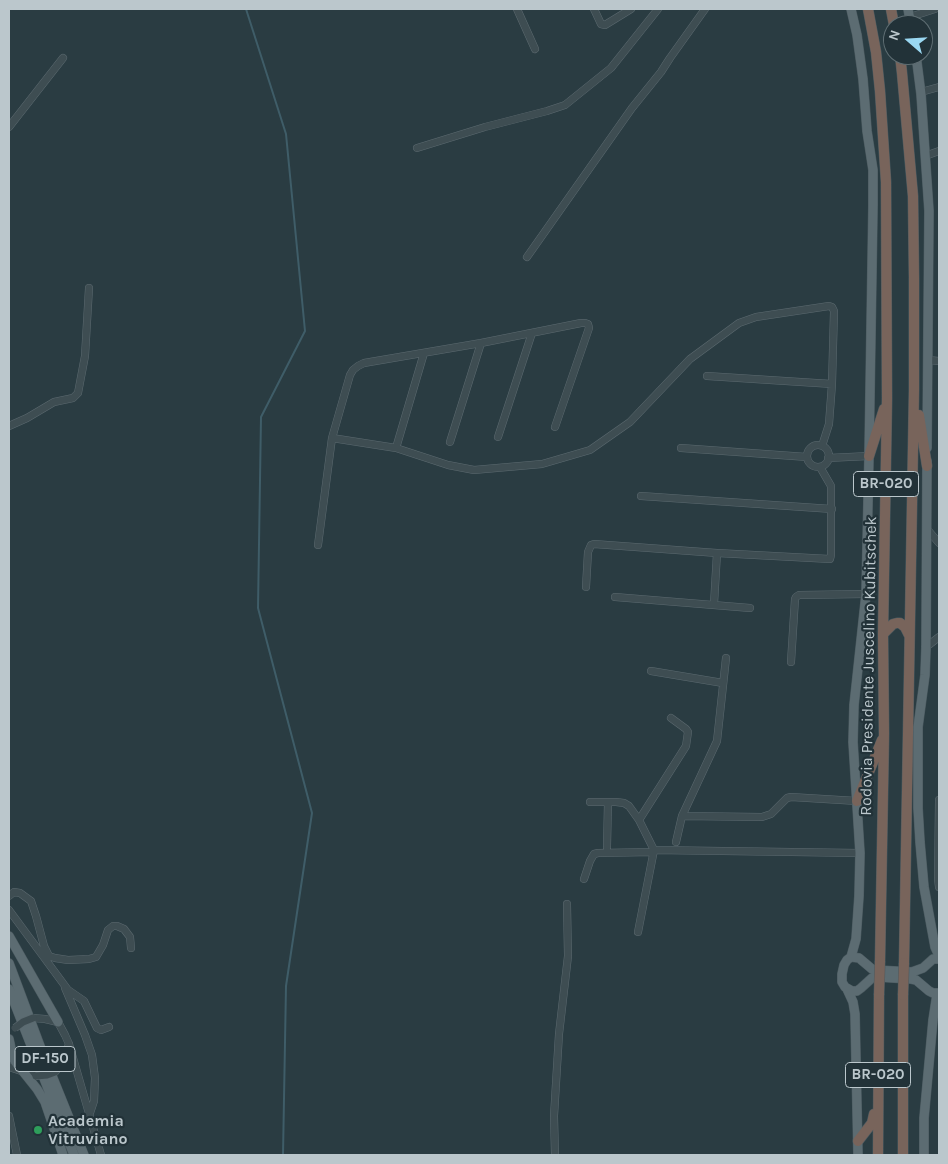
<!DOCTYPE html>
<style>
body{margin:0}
#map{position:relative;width:948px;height:1164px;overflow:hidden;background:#2a3c42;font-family:Karla,sans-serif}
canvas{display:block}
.frame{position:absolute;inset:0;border:10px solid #bbc7cc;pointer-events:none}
.north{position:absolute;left:883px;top:15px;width:50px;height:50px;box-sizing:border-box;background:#223238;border:1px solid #5f6e73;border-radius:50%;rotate:289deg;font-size:14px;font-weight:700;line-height:20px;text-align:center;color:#bbc7cc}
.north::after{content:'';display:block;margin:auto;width:18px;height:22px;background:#9ad8f2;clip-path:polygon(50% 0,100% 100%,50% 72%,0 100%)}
</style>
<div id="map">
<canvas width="948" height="1164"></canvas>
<div class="frame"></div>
<div class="north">N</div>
</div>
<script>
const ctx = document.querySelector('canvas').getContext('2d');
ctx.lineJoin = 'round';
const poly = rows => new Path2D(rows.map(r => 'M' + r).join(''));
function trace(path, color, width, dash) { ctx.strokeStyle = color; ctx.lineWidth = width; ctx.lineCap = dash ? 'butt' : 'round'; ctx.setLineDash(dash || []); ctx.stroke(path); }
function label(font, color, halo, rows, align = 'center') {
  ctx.font = font + ' Karla,sans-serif'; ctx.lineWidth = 4.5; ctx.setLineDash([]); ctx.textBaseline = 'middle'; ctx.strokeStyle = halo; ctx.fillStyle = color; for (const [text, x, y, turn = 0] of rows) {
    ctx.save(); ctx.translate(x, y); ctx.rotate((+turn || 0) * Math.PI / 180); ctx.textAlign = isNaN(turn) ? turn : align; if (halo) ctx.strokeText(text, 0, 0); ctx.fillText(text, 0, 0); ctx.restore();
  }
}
const stream = poly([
 [246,9,286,134,305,331,261,417,258,608,312,813,286,986,283,1155]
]);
const minor = poly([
 [517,9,535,49],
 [594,9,601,24,605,25,631,9],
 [910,17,935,9],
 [921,92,939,87],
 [9,127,63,58],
 [417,148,485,127,547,111,565,105,611,68,658,9],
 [925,156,939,151],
 [527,257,632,108,661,72,670,58,705,9],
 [928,360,939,361],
 [707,376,832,384],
 [9,426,27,418,54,402,73,398,78,393,85,356,89,288],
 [498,437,532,333],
 [332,438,396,448,448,465,474,470,542,464,590,450,630,422,690,359,739,323,756,317,829,306,832,307,834,311,832,384,829,424,822,446],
 [450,442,481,343],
 '807 456a11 11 0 1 1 22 0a11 11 0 1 1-22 0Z',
 [396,448,424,353],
 [681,448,807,457],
 [828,458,869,456],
 [641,496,832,509],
 [927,529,939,543],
 [318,545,332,438,350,375,353,370,358,366,364,363,481,343,581,323,585,323,588,324,589,328,555,427],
 [586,587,588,552,591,545,594,544,717,553,830,559,831,555,831,486,820,467],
 [615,597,750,608],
 [714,604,717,553],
 [926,647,939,637],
 [791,662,795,599,796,597,799,595,866,594],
 [651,671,723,683],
 [939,800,938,879,939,887],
 [590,802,616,802,624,803,629,806,639,820,654,850,860,853],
 [682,816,762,817,771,814,787,798,791,797,857,801],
 [639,820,686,746,688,732,686,729,671,718],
 [676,842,682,816,717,741,726,658],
 [607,847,608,802],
 [584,879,590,861,594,854,598,853,653,852],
 [9,896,14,892,20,893,31,901,36,916,44,946,49,956,55,958,68,960,89,959,96,957,103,945,108,930,113,926,117,926,124,929,130,937,131,948],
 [9,910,68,990,84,1001,97,1028,101,1030,109,1027],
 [638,932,654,850],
 [65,988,85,1035,92,1055,95,1078,94,1101,89,1116],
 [33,1018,45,1019,58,1022,65,1035,69,1044,101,1155],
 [9,1067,36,1076],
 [55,1072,64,1060,69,1044],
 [9,1116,17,1155],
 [555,1155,554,1116,559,1034,568,956,567,904]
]);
const major = poly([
 [851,9,857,35,863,79,867,131,873,170,873,205,869,456,866,594,854,705,853,742,860,853,859,896,856,939,851,957,847,960,844,965,842,974,842,982,845,987,852,991,857,991,861,988,872,978,877,977,911,979,916,980,929,991,933,993,939,993],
 [908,9,911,25],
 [916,55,921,94,929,211,927,448],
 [927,461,926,647,925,675,918,727,918,808,920,842,924,887,935,947,939,956],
 [9,936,58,1022],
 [851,957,859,958,872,969,876,970,912,972,923,968,933,959,939,959],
 [9,963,40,1046,84,1155],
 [9,989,74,1155],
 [847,989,853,1002,855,1014,858,1155],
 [9,1039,13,1058,17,1064,37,1089,45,1102,63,1155],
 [924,1155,924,1118,933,1020,937,994]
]);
const highway = poly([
 [868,9,876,52,880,91,886,182,887,399,883,634,884,734,880,961],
 [891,9,894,25],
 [900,55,902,73,913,196,914,278,914,390,904,963],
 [919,415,927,466],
 [869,456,884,409],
 [883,634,893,624,897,623,900,623,905,627,909,635],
 [857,801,882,740],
 [858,1141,872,1123,874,1114],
 [878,1155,879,995],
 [903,1155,903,995]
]);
const minorBridge = poly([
 [15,1028,23,1022,33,1018],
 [36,1076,47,1075,55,1072]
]);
const highwayBridge = poly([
 [879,995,880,961],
 [903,995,904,963]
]);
const markers = [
 [38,1130,5,"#2e9e5b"]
];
const shields = [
 [886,484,65],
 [45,1059,60],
 [878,1075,65]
];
const shieldNames = [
 ["BR-020",886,484],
 ["DF-150",45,1059],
 ["BR-020",878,1075]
];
const streetNames = [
 ["Rodovia Presidente Juscelino Kubitschek",869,666,-89]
];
const poiNames = [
 ["Academia",48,1121],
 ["Vitruviano",48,1139]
];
trace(stream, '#3f5d68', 2);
trace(minor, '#5c6a70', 8);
trace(major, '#4a595f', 10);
trace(highway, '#4b5a60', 11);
trace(minor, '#3e4d52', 7);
trace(major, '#5c6c72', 9);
trace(highway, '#78645b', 10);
trace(minorBridge, '#5c6a70', 8, []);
trace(highwayBridge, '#4b5a60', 11, []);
trace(minorBridge, '#3e4d52', 7);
trace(highwayBridge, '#78645b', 10);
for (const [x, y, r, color] of markers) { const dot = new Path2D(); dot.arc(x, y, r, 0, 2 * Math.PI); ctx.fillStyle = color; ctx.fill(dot); trace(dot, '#223238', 2); }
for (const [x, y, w] of shields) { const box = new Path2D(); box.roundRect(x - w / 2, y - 12.5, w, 25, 4); ctx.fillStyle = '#223238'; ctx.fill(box); trace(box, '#bbc7cc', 1); }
label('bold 15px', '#bbc7cc', null, shieldNames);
label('16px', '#bbc7cc', '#223238', streetNames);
label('bold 16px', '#bbc7cc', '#223238', poiNames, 'left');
</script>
